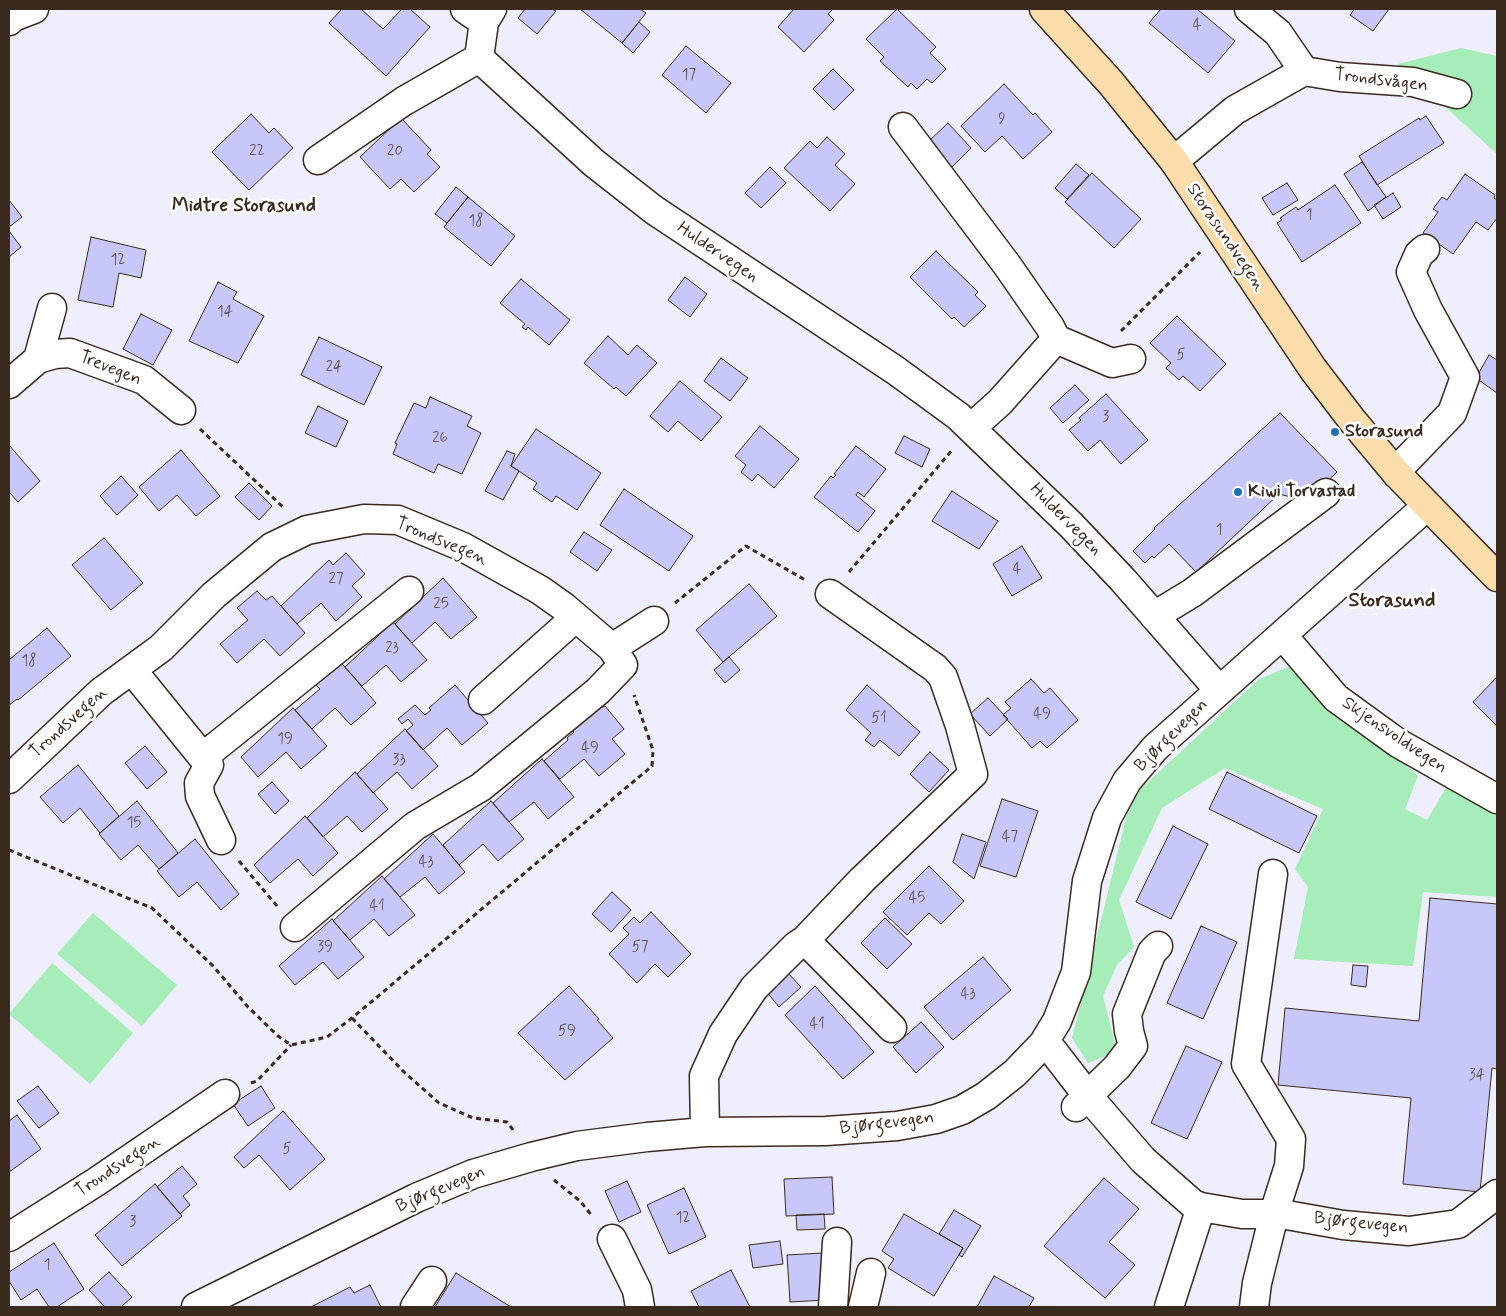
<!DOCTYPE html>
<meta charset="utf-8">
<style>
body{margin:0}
#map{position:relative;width:1506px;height:1316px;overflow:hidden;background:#eeeefd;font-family:Mynerve,sans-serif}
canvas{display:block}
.frame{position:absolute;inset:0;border:10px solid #3b2a1e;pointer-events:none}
</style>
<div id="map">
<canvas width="1506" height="1316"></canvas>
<div class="frame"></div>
</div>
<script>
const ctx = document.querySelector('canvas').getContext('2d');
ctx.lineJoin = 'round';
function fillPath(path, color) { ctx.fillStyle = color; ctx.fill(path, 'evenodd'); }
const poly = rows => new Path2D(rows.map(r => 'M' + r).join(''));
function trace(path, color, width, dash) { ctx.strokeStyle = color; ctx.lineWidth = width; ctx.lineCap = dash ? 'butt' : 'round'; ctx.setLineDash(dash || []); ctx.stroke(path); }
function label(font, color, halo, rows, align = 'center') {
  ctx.font = font + ' Mynerve,sans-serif'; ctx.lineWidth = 5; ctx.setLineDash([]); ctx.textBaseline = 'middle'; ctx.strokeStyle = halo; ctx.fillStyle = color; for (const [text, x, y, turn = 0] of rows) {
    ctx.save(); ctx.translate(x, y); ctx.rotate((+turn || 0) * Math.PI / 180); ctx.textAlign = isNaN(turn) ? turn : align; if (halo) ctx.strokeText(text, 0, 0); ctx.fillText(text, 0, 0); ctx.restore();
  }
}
const green = poly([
 [1461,48,1497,56,1497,154,1398,64],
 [1291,666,1418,776,1405,809,1427,820,1447,786,1497,813,1497,897,1423,892,1413,966,1294,959,1308,887,1295,869,1323,809,1225,768,1162,808,1119,900,1134,947,1117,965,1103,996,1117,1052,1088,1063,1072,1038,1131,798,1259,679],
 [93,913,177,985,142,1026,57,954],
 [52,963,133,1033,90,1084,9,1014]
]);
const building = poly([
 [342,9,361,9,383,29,402,9,410,9,430,27,386,76,329,23,342,9],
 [525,9,552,9,556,11,537,34,518,18,525,9],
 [580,9,640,9,646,13,622,43,580,9],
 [794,9,833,9,828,14,834,20,804,52,778,27,794,9],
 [897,9,936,47,930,53,946,69,932,83,927,79,917,89,911,83,908,87,880,61,884,57,866,39,897,9],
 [1161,9,1197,9,1235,41,1208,73,1149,23,1161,9],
 [1352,9,1389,9,1373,31,1350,15,1354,10,1352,9],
 [639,22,650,32,633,53,622,43,639,22],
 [686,46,731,83,706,113,662,75,686,46],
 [833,69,854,90,834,110,813,89,833,69],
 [1004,84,1033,115,1035,113,1052,132,1023,159,1002,136,985,152,961,126,1004,84],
 [251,114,269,133,274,128,293,148,249,190,212,152,251,114],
 [1426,116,1444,143,1377,185,1359,156,1419,118,1420,120,1426,116],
 [401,118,431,150,427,154,440,167,414,192,401,179,390,189,360,157,401,118],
 [948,123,971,148,951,168,927,143,948,123],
 [827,137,845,154,835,165,855,184,830,211,784,168,810,141,817,148,827,137],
 [1362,162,1386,197,1368,211,1344,174,1362,162],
 [1076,164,1089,175,1067,199,1055,188,1076,164],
 [770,167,786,183,761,208,745,193,770,167],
 [1092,173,1141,219,1114,248,1065,202,1092,173],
 [1465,174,1495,195,1494,198,1497,200,1497,218,1488,230,1476,222,1453,254,1423,233,1438,212,1433,209,1442,197,1447,200,1465,174],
 [1287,183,1298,200,1273,215,1262,198,1287,183],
 [1335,185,1361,223,1302,262,1277,223,1282,220,1280,218,1296,207,1298,210,1335,185],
 [456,187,468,197,447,223,435,214,456,187],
 [1393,193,1401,207,1383,219,1374,205,1393,193],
 [468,197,515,236,491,266,444,227,468,197],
 [9,200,22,217,9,227,9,200],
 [9,231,21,247,9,257,9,231],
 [91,237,146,250,141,278,119,273,113,307,78,300,91,237],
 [936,251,978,292,975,295,986,306,964,327,954,317,952,319,910,277,936,251],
 [685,277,707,294,690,317,668,300,685,277],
 [521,279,570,320,549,345,528,327,526,330,522,327,525,324,500,303,521,279],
 [218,282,237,292,233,299,264,316,238,363,189,341,218,282],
 [141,314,172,330,153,365,123,349,141,314],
 [1177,316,1226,364,1200,391,1183,376,1179,380,1166,368,1171,363,1150,343,1177,316],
 [608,336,628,355,637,345,657,363,626,396,616,387,614,389,584,363,608,336],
 [319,337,382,367,364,405,301,375,319,337],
 [1489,355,1497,360,1497,393,1476,378,1489,355],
 [721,358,748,378,730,401,704,381,721,358],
 [680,381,722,417,701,441,678,421,668,432,650,416,680,381],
 [1075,385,1089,400,1063,423,1050,408,1075,385],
 [1106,394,1148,440,1121,464,1100,440,1088,451,1069,430,1081,420,1079,418,1106,394],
 [430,397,472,416,467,426,481,433,462,474,438,464,434,473,393,454,397,444,395,443,414,403,426,408,430,397],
 [318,406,348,421,336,447,305,433,318,406],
 [1280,413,1337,472,1313,495,1297,491,1295,498,1279,494,1196,572,1169,544,1154,558,1152,556,1145,563,1133,551,1155,529,1154,528,1280,413],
 [760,426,799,459,774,488,758,474,752,481,741,472,746,465,735,456,760,426],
 [536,429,601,473,577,510,556,496,552,502,533,489,537,483,511,466,536,429],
 [904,436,930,449,922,467,895,453,904,436],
 [9,445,40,481,18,502,9,492,9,445],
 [856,446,886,469,864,497,858,492,856,495,875,511,858,532,814,497,831,476,833,478,836,475,834,474,856,446],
 [181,450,220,496,196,516,177,495,159,511,139,487,181,450],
 [507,451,515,454,511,466,519,471,503,500,485,491,507,451],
 [121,476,138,495,117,515,100,496,121,476],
 [249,483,272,506,259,520,235,497,249,483],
 [624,489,693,536,669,571,600,525,624,489],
 [952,491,998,521,979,549,932,521,952,491],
 [584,532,612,550,597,571,570,552,584,532],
 [104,538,143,583,111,610,72,565,104,538],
 [1022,546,1042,578,1012,596,993,564,1022,546],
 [346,553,365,574,352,586,362,597,336,621,321,603,297,624,281,606,329,560,333,565,346,553],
 [443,578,477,617,451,639,435,622,412,643,395,624,443,578],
 [749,584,777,616,723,662,696,630,749,584],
 [257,591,266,600,272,596,305,633,280,656,264,639,237,663,220,644,248,620,237,608,257,591],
 [393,622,427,660,401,682,386,665,362,686,345,667,393,622],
 [47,628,71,656,18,700,17,699,9,705,9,660,47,628],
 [729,657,740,670,725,683,714,670,729,657],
 [337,658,376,703,351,725,335,708,312,729,295,710,320,689,311,680,337,658],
 [1497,677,1497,726,1473,702,1497,677],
 [1031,679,1044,693,1050,688,1078,720,1047,748,1040,741,1032,748,1003,715,1011,708,1005,702,1031,679],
 [455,685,488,723,462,745,447,728,423,750,406,731,413,725,408,719,402,724,398,719,415,705,425,715,431,710,429,708,455,685],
 [867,685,920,732,899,756,880,740,874,747,865,740,871,733,846,710,867,685],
 [988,698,1008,719,990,736,970,714,988,698],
 [605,706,624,729,612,739,625,754,599,776,584,759,560,779,544,761,568,740,567,738,574,732,569,727,589,713,605,706],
 [293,708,327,746,301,769,286,752,258,777,241,757,293,708],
 [405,729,438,766,412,789,397,772,373,793,357,774,405,729],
 [145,746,167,772,147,789,125,763,145,746],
 [930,752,949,770,929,792,910,774,930,752],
 [542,759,574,797,548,819,534,802,509,822,493,803,542,759],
 [78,765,119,816,100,833,80,808,63,823,40,797,78,765],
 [355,772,388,809,362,832,347,816,323,837,307,818,355,772],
 [1227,772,1317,816,1299,853,1209,809,1227,772],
 [272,782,289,801,275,814,258,794,272,782],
 [1002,799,1038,811,1016,877,980,866,1002,799],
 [137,801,178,853,159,869,138,845,121,860,99,834,137,801],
 [491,801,524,839,498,861,483,844,459,865,443,845,491,801],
 [305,816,338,853,313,876,298,859,270,883,254,865,305,816],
 [1173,826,1208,844,1171,919,1136,902,1173,826],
 [433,834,465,872,439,894,425,877,400,897,384,879,433,834],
 [962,834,986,842,974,879,953,862,962,834],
 [195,839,239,894,221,910,197,882,179,897,157,871,195,839],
 [929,866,964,901,941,924,929,913,907,935,883,912,929,866],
 [382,876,415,915,389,936,374,919,350,940,333,921,382,876],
 [612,892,631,910,611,932,592,914,612,892],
 [1430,898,1497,904,1497,1069,1492,1068,1480,1192,1403,1184,1411,1098,1278,1085,1285,1008,1419,1021,1430,898],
 [651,912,691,954,668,977,655,964,637,983,609,954,629,934,623,928,634,917,640,923,651,912],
 [885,918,912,944,887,969,861,943,885,918],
 [332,919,364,957,338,979,323,962,295,985,279,966,332,919],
 [1201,926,1237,942,1203,1019,1167,1003,1201,926],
 [983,957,1011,990,953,1040,924,1007,983,957],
 [1353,965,1368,966,1366,987,1351,985,1353,965],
 [787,972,801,987,779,1007,766,991,787,972],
 [569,986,599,1019,597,1020,613,1038,565,1080,518,1033,569,986],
 [815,986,874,1052,843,1079,785,1015,815,986],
 [921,1022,944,1047,916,1073,893,1047,921,1022],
 [1186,1046,1222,1062,1187,1139,1151,1123,1186,1046],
 [38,1086,59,1113,39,1128,17,1101,38,1086],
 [261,1086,275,1108,248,1126,233,1104,261,1086],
 [283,1111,325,1159,290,1190,259,1155,244,1168,234,1157,283,1111],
 [17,1115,41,1149,9,1172,9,1121,17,1115],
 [182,1166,197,1184,183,1196,190,1205,180,1214,157,1187,182,1166],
 [832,1177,834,1214,786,1216,784,1179,832,1177],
 [1104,1178,1139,1209,1109,1242,1135,1265,1105,1298,1044,1246,1104,1178],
 [627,1181,641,1212,619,1222,605,1191,627,1181],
 [155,1184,182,1216,122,1266,95,1235,155,1184],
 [684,1188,706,1237,669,1254,647,1205,684,1188],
 [954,1210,981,1226,962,1257,959,1255,963,1248,939,1234,954,1210],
 [824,1214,825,1229,797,1230,796,1215,824,1214],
 [904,1214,963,1248,934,1296,888,1268,894,1259,882,1251,904,1214],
 [780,1241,783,1264,753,1268,749,1245,780,1241],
 [54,1243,84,1289,57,1307,49,1307,37,1289,21,1300,9,1281,9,1272,54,1243],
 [823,1253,826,1300,790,1302,787,1255,823,1253],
 [731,1270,750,1307,699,1307,691,1291,731,1270],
 [109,1272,132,1297,121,1307,105,1307,89,1290,109,1272],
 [456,1273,511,1307,435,1307,456,1273],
 [994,1276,1034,1298,1029,1307,977,1307,994,1276],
 [370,1285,381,1307,311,1307,350,1287,354,1293,370,1285]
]);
const path = poly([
 [1121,331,1200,252],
 [200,429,285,509],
 [849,572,953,449],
 [675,603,746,546,807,581],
 [9,850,152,908,213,966,248,1007,278,1036,291,1045,327,1037,352,1018,652,766,653,750,634,695],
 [239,861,277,906],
 [352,1018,404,1072,439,1103,473,1118,507,1122,514,1131],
 [251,1083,257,1081,291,1045],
 [554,1180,580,1201,593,1217]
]);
const minor = poly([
 [465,9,484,22],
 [1249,9,1278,33,1304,71],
 [9,21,13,17,34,9],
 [479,58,594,163,654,210,895,370,958,416,1071,525,1123,580,1219,690],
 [479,58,484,22,492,9],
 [903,127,1007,265,1050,327,1056,339,1112,363,1131,359],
 [318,160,404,101,479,58],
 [1174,161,1235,110,1304,71,1340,77,1413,82,1457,94],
 [38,359,52,308],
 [9,384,38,359,55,354,70,353,144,380,181,410],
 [971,428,1000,402,1056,339],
 [1397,474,1398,469,1452,413,1465,377,1428,310,1411,272,1419,254,1425,249],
 [1154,616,1192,593,1326,493],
 [1283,636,1336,698,1398,743,1497,799],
 [612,648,654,621],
 [132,670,209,765,199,783,200,796,221,840],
 [483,700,575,618],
 [203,757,409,591],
 [9,779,101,692,161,648,214,595,272,547,307,530,364,519,398,520,463,547,540,590,564,607,612,648,623,665,598,691,481,787,415,826,295,927],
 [805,940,892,1028],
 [1043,1044,1053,1051,1087,1095,1143,1160,1193,1204,1201,1207,1242,1214,1281,1214,1343,1225,1409,1231,1458,1224,1497,1194],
 [1076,1107,1117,1067,1133,1046,1129,1031,1127,1014,1152,952,1158,946],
 [705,1132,704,1076,723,1034,754,988,796,946,805,940,862,880,973,774,960,726,943,677,935,668,830,594],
 [9,1237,96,1182,225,1094],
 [612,1239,637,1290,640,1307],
 [196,1307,416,1198,473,1174,531,1157,577,1146,647,1137,705,1132,826,1131,897,1126,936,1119,962,1110,986,1096,1015,1073,1043,1044,1057,1021,1076,972,1087,881,1094,859,1107,818,1127,781,1155,748,1427,506],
 [415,1307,432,1281],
 [833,1307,837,1242],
 [863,1307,871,1273],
 [1169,1307,1201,1207],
 [1254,1307,1257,1283,1276,1207,1289,1166,1291,1139,1246,1064,1273,874]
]);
const major = poly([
 [1044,9,1111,83,1174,161,1313,369,1352,420,1397,474,1497,577]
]);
const markers = [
 [1335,432,5,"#1f6fb2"],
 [1238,492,5,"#1f6fb2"]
];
const numberNames = [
 ["4",1197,26],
 ["17",689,76],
 ["9",1002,120],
 ["22",257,152],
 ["20",395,152],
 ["1",1309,216],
 ["18",476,222],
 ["12",118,261],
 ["14",225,313],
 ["5",1181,356],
 ["24",334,368],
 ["3",1106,418],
 ["26",440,439],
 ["1",1219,531],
 ["4",1017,570],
 ["27",336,580],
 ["25",441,605],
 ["23",392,649],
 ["18",29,662],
 ["49",1042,715],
 ["51",879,719],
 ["19",285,740],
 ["49",590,749],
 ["33",399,761],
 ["15",134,824],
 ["47",1010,838],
 ["43",426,863],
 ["45",917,899],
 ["41",377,907],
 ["39",325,948],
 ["57",640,948],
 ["43",968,995],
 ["41",817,1025],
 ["59",567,1032],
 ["34",1477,1076],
 ["5",287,1150],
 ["12",683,1219],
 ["3",133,1223],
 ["1",47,1266]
];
const streetNames = [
 ["Trondsvågen",1381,81,7],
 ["Storasundvegen",1225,238,56],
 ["Huldervegen",717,253,34],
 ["Trevegen",110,369,22],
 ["Huldervegen",1065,520,45],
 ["Trondsvegen",441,542,23],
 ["Trondsvegen",69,723,-42],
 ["Bjørgevegen",1172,736,-45],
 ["Skjensvoldvegen",1394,736,34],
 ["Bjørgevegen",887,1124,-7],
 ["Trondsvegen",118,1167,-33],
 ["Bjørgevegen",441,1190,-23],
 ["Bjørgevegen",1361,1224,6]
];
const poiNames = [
 ["Storasund",1345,432],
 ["Kiwi Torvastad",1248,492]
];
const neighbourhoodNames = [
 ["Midtre Storasund",244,207]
];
const quarterNames = [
 ["Storasund",1392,602]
];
fillPath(green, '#a6edba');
fillPath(building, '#c8c7f9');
trace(building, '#3b2a1e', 1);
trace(minor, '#3b2a1e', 31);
trace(major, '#3b2a1e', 31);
trace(path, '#3b2a1e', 3, [5, 4]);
trace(minor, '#fff', 28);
trace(major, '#fbddab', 28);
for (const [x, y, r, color] of markers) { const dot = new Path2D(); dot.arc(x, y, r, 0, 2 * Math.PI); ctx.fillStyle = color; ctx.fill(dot); trace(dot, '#fff', 2); }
label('15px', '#5e5155', null, numberNames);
label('18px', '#3b2a1e', '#fff', streetNames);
label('bold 18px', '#3b2a1e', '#fff', poiNames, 'left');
label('bold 19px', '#3b2a1e', '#fff', neighbourhoodNames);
label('bold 20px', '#3b2a1e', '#fff', quarterNames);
</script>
